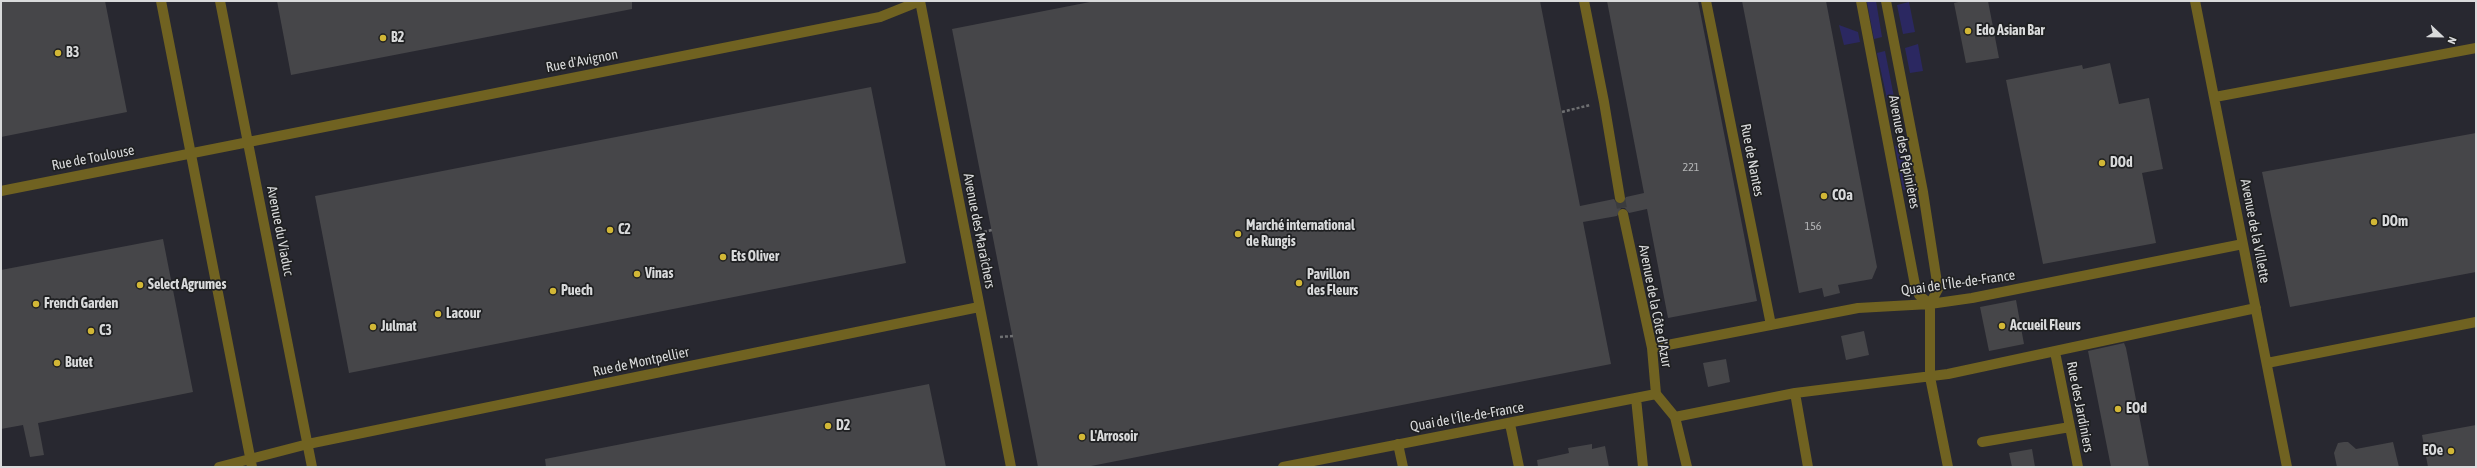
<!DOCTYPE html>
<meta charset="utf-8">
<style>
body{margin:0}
#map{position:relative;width:2477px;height:468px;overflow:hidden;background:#1f2022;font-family:"Asap Condensed",sans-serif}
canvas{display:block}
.frame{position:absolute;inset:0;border:2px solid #d9dadb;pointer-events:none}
.north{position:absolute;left:2421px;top:16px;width:40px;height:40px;-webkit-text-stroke:3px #1f2022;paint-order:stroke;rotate:112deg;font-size:11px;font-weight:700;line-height:16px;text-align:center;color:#d9dadb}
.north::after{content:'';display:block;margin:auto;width:14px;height:18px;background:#d9dadb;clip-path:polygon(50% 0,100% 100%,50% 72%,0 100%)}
</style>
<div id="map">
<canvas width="2477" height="468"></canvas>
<div class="frame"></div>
<div class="north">N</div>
</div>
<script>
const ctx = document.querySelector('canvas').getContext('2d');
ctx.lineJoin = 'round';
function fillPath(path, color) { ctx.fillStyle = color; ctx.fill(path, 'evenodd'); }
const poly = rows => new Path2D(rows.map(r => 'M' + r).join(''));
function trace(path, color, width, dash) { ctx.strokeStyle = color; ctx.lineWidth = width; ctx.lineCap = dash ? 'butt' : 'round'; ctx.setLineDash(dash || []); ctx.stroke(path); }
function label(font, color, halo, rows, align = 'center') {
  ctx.font = font + ' "Asap Condensed",sans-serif'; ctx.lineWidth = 3.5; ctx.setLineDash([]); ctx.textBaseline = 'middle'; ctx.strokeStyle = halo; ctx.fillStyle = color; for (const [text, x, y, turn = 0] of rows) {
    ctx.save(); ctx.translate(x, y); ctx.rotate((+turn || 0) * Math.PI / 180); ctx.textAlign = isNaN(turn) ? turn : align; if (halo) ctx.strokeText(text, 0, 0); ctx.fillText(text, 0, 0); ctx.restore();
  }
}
const built = poly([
 [1,1,2476,1,2476,467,1,467]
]);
const green = poly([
 [1876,1,1882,37,1874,39,1867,2],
 [1909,2,1915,32,1903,34,1897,5],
 [1839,25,1858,32,1860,42,1844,45],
 [1918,44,1923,71,1910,73,1905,48],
 [1885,51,1894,97,1887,99,1877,53],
 [1903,144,1911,188,1903,190,1895,146]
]);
const building = poly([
 [1,1,105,1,127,112,1,137],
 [277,1,632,1,632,9,291,75],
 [1095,1,1540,1,1580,206,1614,199,1617,204,1621,204,1626,197,1644,193,1607,1,1698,1,1757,301,1668,318,1647,209,1629,213,1625,208,1621,208,1617,216,1583,222,1611,364,1086,467,1038,467,952,29],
 [1742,1,1826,1,1877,267,1872,279,1838,285,1840,293,1824,297,1822,288,1799,293],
 [1963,1,1988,1,1999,58,1966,63,1954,3],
 [2110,63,2119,104,2149,98,2163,169,2142,173,2156,243,2043,264,2006,80,2082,65,2083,69],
 [871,87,906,263,349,373,315,196],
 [2476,133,2476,272,2290,307,2262,172],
 [163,239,193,392,38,423,44,455,30,457,23,425,1,429,1,270],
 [2016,300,2024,344,1989,351,1980,307],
 [1864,331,1869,355,1846,360,1841,336],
 [2124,343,2126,348,2149,467,2111,467,2088,351],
 [1726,359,1730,382,1708,387,1703,363],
 [929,384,946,467,546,467,545,459],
 [2476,425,2476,467,2428,467,2422,435],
 [2344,442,2348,442,2356,449,2393,442,2399,467,2337,467,2334,453,2338,443],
 [1592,444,1592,449,1605,446,1609,467,1538,467,1537,460,1569,453,1568,448],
 [2032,449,2035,467,2012,467,2009,453]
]);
const minorTunnel = poly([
 [1620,198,1623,214]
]);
const path = poly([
 [1562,112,1590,105],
 [979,233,992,230],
 [1000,337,1013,336]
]);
const minor = poly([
 [161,1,252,467],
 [220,1,312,467],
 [920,1,1011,467],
 [1584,1,1604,102,1620,198],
 [1706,1,1771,325],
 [1861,1,1915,285,1919,295,1930,304],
 [1886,1,1923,192,1938,289,1930,304,1930,377,1948,467],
 [2195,1,2287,467],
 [2215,97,2476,48],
 [1,191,880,17,920,1],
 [1623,214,1652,348,1656,394,1675,417,1687,467],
 [1652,348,1858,308,1930,304,1972,298,2243,244],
 [2055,352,2078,467],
 [2267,363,2476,322],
 [1795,393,1808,467],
 [1636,398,1643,467],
 [1675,417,1795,393,1948,374,2256,308],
 [1510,424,1519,467],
 [1982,442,2070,427],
 [1398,444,1403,467],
 [219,467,308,444,979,307],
 [1283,467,1656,394]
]);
const markers = [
 [1968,31,4,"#d2b736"],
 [383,38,4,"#d2b736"],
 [58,53,4,"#d2b736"],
 [2102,163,4,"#d2b736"],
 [1824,196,4,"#d2b736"],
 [2374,222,4,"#d2b736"],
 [610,230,4,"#d2b736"],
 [1238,234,4,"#d2b736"],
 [723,257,4,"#d2b736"],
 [637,274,4,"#d2b736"],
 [1299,283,4,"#d2b736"],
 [140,285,4,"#d2b736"],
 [553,291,4,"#d2b736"],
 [36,304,4,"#d2b736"],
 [438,314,4,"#d2b736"],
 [2002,326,4,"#d2b736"],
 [373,327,4,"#d2b736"],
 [91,331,4,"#d2b736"],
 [57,363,4,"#d2b736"],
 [2118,409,4,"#d2b736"],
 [828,426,4,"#d2b736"],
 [1082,437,4,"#d2b736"],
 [2451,451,4,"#d2b736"]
];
const numberNames = [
 ["221",1691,167],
 ["156",1813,226]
];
const poiNames = [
 ["Edo Asian Bar",1976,31],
 ["B2",391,38],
 ["B3",66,53],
 ["DOd",2110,163],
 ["COa",1832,196],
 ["DOm",2382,222],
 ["Marché international",1246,226],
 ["de Rungis",1246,242],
 ["C2",618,230],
 ["Ets Oliver",731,257],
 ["Vinas",645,274],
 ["Pavillon",1307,275],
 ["des Fleurs",1307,291],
 ["Select Agrumes",148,285],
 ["Puech",561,291],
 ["French Garden",44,304],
 ["Lacour",446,314],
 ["Accueil Fleurs",2010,326],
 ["Julmat",381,327],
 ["C3",99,331],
 ["Butet",65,363],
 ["EOd",2126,409],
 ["D2",836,426],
 ["L'Arrosoir",1090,437],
 ["EOe",2443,451,"right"]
];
const streetNames = [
 ["Rue d'Avignon",582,61,-11],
 ["Avenue des Pépinières",1904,152,79],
 ["Rue de Toulouse",93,158,-11],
 ["Rue de Nantes",1752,160,79],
 ["Avenue du Viaduc",280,231,79],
 ["Avenue des Maraîchers",979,231,79],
 ["Avenue de la Villette",2255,231,79],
 ["Quai de l'Île-de-France",1958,283,-8],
 ["Avenue de la Côte d'Azur",1655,306,79],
 ["Rue de Montpellier",641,362,-12],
 ["Rue des Jardiniers",2080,407,79],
 ["Quai de l'Île-de-France",1467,417,-10]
];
fillPath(built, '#282830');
fillPath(green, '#2b2861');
fillPath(building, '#464649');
trace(minorTunnel, '#3b3c3e', 10, [10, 5]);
trace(path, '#6e6f71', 2.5, [3, 2]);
trace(minor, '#706221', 10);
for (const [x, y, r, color] of markers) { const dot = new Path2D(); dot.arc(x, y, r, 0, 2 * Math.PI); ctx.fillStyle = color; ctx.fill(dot); trace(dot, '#1f2022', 1.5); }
label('12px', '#b4b5b6', null, numberNames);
label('bold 14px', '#d9dadb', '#1f2022', poiNames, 'left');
label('14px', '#d9dadb', '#1f2022', streetNames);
</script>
